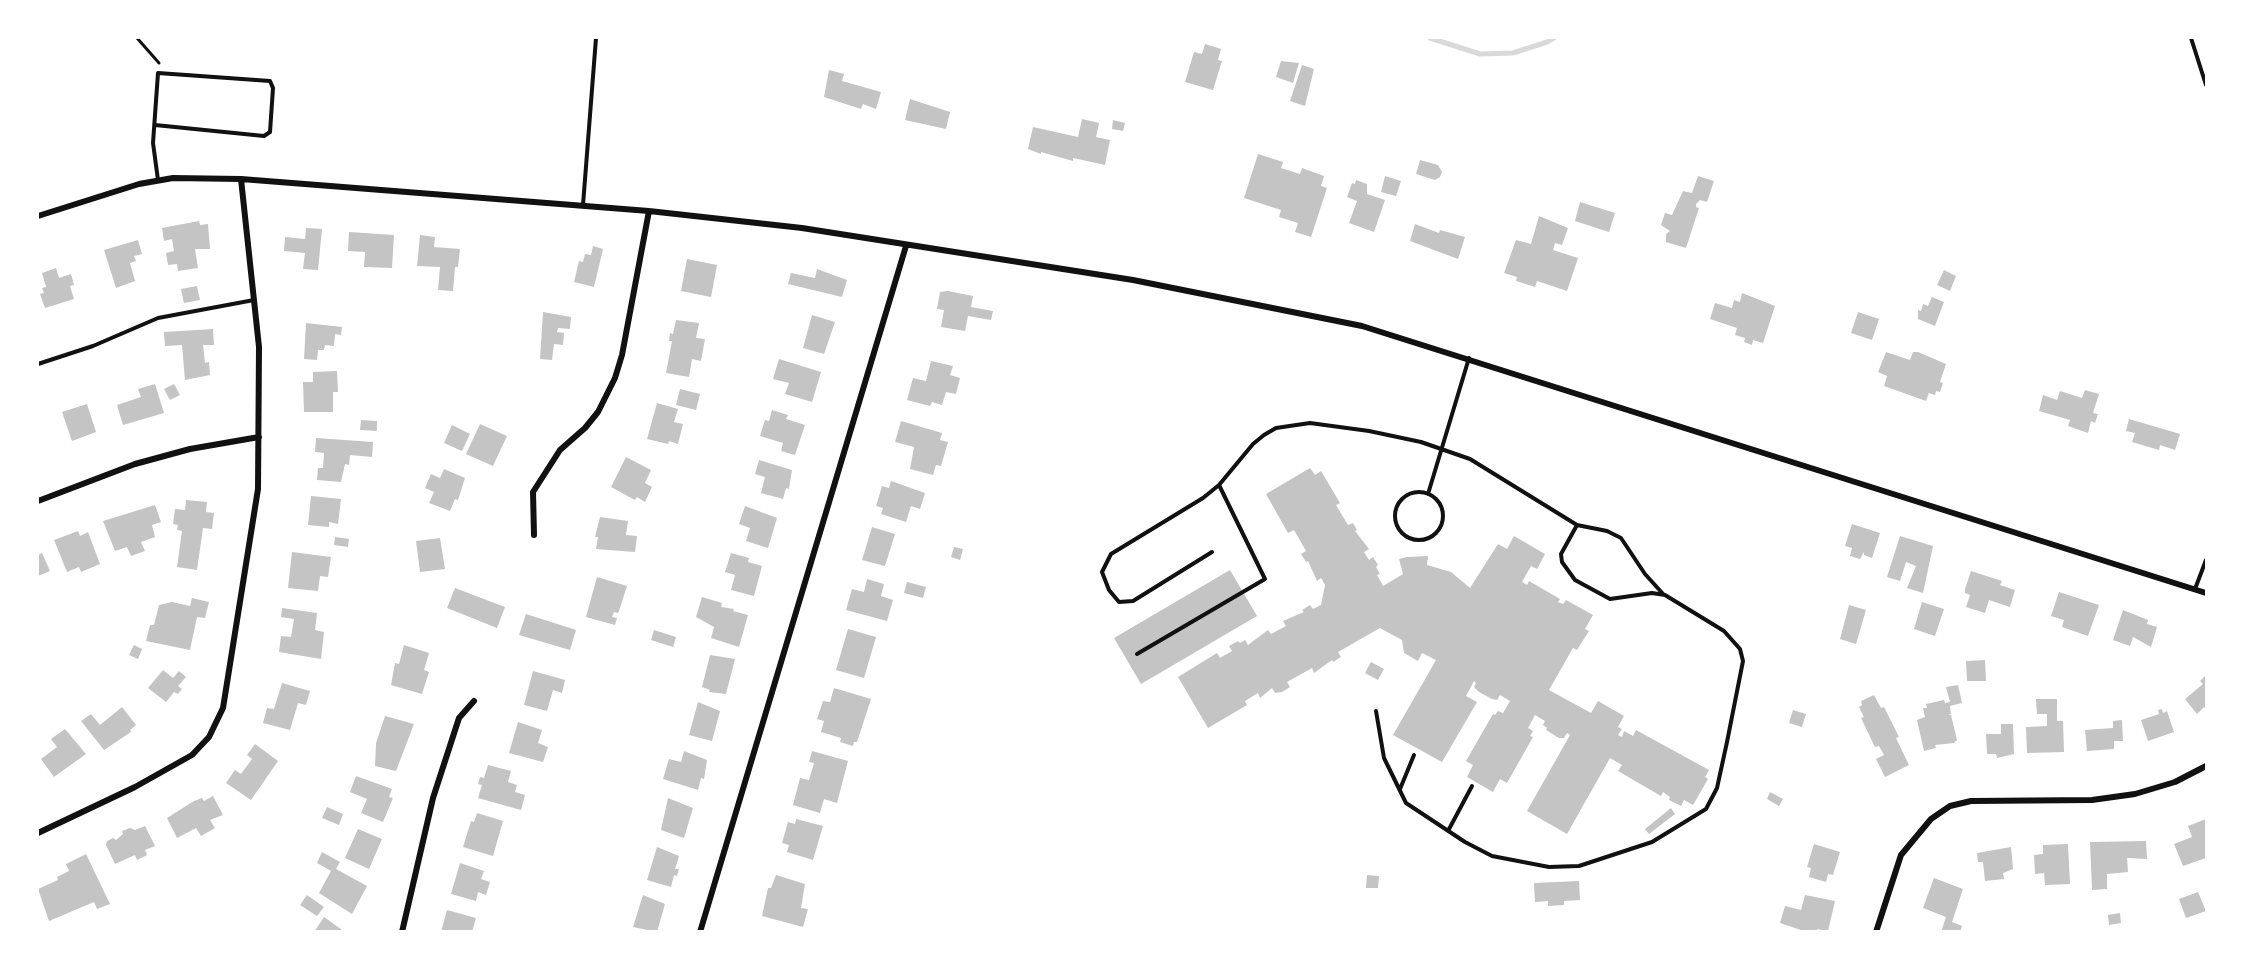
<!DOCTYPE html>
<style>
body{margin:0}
#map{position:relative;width:2244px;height:969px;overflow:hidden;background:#fff;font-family:Helvetica,sans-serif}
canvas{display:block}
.frame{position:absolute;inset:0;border:39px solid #fff;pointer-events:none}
</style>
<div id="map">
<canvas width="2244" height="969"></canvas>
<div class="frame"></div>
</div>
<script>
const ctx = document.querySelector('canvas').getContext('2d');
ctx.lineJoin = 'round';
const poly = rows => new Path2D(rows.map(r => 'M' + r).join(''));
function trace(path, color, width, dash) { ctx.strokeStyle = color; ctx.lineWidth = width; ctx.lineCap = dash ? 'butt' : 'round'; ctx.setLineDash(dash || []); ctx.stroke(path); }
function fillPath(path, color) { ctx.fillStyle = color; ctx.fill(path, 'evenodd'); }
const stream = poly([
 [1430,38,1480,54,1513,53,1547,42,1554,38]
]);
const building = poly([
 [1205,44,1221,49,1218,60,1222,61,1213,90,1185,82,1194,52,1202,54],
 [1281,61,1299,63,1293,83,1276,77],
 [1302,65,1314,69,1305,106,1290,101],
 [829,70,844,74,842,81,881,92,876,109,863,104,861,109,824,97],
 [910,99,950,112,946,129,905,120],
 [1082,119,1099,123,1096,137,1110,140,1105,165,1073,158,1073,161,1041,152,1041,154,1028,149,1033,127,1078,137],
 [1113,120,1125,123,1123,131,1112,129],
 [1258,154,1283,162,1281,168,1300,174,1302,168,1324,176,1321,186,1327,188,1311,237,1295,232,1298,223,1279,217,1281,210,1244,198],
 [1420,160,1438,165,1442,172,1440,177,1435,180,1416,174],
 [1385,176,1401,181,1396,196,1381,192],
 [1698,176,1714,181,1707,202,1700,200,1696,204,1696,207,1699,208,1686,248,1666,242,1666,234,1670,231,1661,225,1665,213,1672,215,1683,191,1692,193],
 [1356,180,1367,184,1367,194,1385,200,1374,232,1349,223,1357,201,1347,197,1352,183,1355,184],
 [1580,202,1615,213,1609,232,1575,221],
 [1539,216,1568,228,1562,245,1555,243,1553,250,1578,258,1567,291,1537,281,1535,287,1516,281,1517,277,1504,273,1516,240,1531,244],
 [199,221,200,225,208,224,210,249,195,249,198,268,178,271,177,264,168,265,166,253,174,251,172,239,164,241,162,228],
 [1415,224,1439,233,1440,230,1465,237,1458,259,1410,241],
 [306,228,322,229,318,270,303,269,305,253,284,251,285,237,305,239],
 [349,232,394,235,392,268,364,267,365,252,348,251],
 [420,235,435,237,434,247,460,249,458,267,455,267,453,291,438,290,440,267,417,266],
 [138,240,142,254,134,256,136,261,130,263,135,281,116,288,104,250],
 [593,246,603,249,594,287,574,282,579,261,583,262,585,254,591,255],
 [687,259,717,265,711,297,681,291],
 [56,268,59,278,71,274,74,285,70,286,74,299,45,308,40,294,44,293,42,288,46,287,42,273],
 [817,269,847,280,842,297,788,284,791,273,815,278],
 [1944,270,1956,276,1950,291,1937,285],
 [197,286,200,300,184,303,181,289],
 [948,291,973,296,971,307,993,311,991,320,968,316,965,331,941,327,944,310,937,309,940,292],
 [1742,293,1775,306,1763,343,1753,340,1752,345,1744,342,1745,338,1735,335,1737,328,1710,319,1715,303,1732,308,1734,300,1740,302],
 [1932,297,1944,302,1935,326,1918,319,1918,310,1921,311,1923,304,1928,306],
 [543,312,571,317,570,329,558,328,557,332,564,333,563,345,554,344,552,360,540,359],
 [1858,312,1879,319,1872,340,1851,333],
 [812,315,835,322,824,354,803,348],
 [676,320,699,323,696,338,705,339,701,361,692,359,689,377,666,373,672,341,669,341,670,333,673,334],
 [306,323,342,327,341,335,335,334,334,346,325,345,324,350,318,350,317,360,304,359],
 [213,329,214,345,203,345,205,363,209,362,210,375,185,380,182,345,165,346,164,332],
 [1886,352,1910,360,1913,352,1918,352,1946,364,1940,382,1943,383,1940,392,1936,391,1935,395,1929,393,1926,401,1884,386,1887,376,1878,372],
 [779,359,821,372,812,402,785,394,789,383,773,379],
 [931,361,953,366,950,375,960,378,956,394,946,392,942,405,932,402,930,406,907,400,913,378,926,381],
 [337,371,338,392,333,392,333,412,304,412,303,382,313,382,313,372],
 [155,384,164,413,123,425,117,405,141,397,138,389],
 [174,384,180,395,170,400,164,389],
 [680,389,700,394,696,410,676,405],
 [2085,390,2099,394,2093,413,2098,414,2095,423,2091,421,2088,433,2068,426,2070,420,2039,411,2043,395,2057,400,2060,391,2082,398],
 [657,403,678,409,674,422,683,424,678,444,669,441,668,444,647,439],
 [87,404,96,432,72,441,62,412],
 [772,410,788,415,786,419,805,425,795,455,781,451,783,443,760,436,765,420,769,421],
 [2129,419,2180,434,2175,450,2160,445,2159,450,2132,442,2135,433,2126,431],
 [361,420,377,421,377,431,360,430],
 [901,421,942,433,940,440,948,442,941,466,936,465,933,475,910,469,914,447,895,442],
 [480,424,507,436,493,466,466,454],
 [452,425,470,434,462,451,444,443],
 [316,438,373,442,372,457,350,455,349,465,345,464,341,482,317,480,318,468,323,468,324,453,315,452],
 [626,457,651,470,645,483,652,487,645,502,637,497,635,500,611,487],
 [759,460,792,470,789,489,786,488,783,499,761,493,765,477,755,474],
 [1310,468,1315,475,1321,471,1340,503,1336,505,1348,525,1353,523,1357,530,1355,531,1369,549,1364,552,1369,560,1373,557,1378,565,1376,567,1380,574,1377,575,1383,586,1403,574,1399,559,1407,557,1428,556,1427,565,1451,572,1470,588,1498,544,1507,549,1514,536,1545,554,1537,569,1531,566,1522,582,1527,585,1529,581,1560,599,1558,602,1563,604,1566,600,1593,615,1585,629,1589,631,1577,650,1573,648,1549,690,1591,713,1598,701,1624,716,1618,727,1622,729,1618,735,1622,737,1624,731,1633,736,1636,730,1709,770,1705,777,1708,779,1693,805,1684,800,1681,806,1669,800,1670,797,1663,792,1661,796,1618,771,1622,765,1610,758,1567,834,1527,811,1570,735,1567,733,1564,738,1559,738,1546,730,1547,728,1543,725,1545,721,1535,715,1528,728,1533,731,1530,736,1533,737,1507,783,1500,779,1493,792,1467,777,1473,765,1466,761,1493,714,1495,715,1498,711,1503,713,1510,701,1500,695,1497,700,1492,699,1479,692,1474,687,1476,683,1474,681,1466,696,1477,702,1442,762,1393,735,1436,660,1422,653,1418,661,1404,653,1402,640,1380,628,1338,652,1341,657,1333,662,1332,660,1314,673,1312,668,1287,682,1290,687,1282,692,1275,693,1272,688,1260,698,1258,693,1245,701,1247,705,1208,728,1178,677,1217,653,1220,658,1232,651,1229,646,1238,641,1240,643,1245,640,1248,645,1268,630,1271,634,1286,626,1283,621,1304,612,1302,610,1310,605,1313,609,1321,605,1325,585,1321,578,1317,581,1308,561,1306,562,1301,554,1306,551,1294,530,1288,533,1266,494],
 [444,469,465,478,458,500,455,499,450,511,429,503,434,492,425,488,431,474,440,478],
 [891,481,925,493,920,509,911,506,906,522,881,514,883,508,876,506,882,486,889,488],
 [311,496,341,499,338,524,329,522,329,527,308,525],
 [186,500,207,502,206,512,214,513,212,529,203,528,197,570,177,567,182,531,177,530,178,525,173,524,175,509,185,510],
 [155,505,161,522,152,525,155,537,141,542,145,551,131,556,127,547,115,551,103,521],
 [745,506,777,518,768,548,746,541,750,528,739,524],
 [600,517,628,521,626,535,637,536,635,552,596,549,598,537,595,537],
 [1852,524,1880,533,1872,558,1864,555,1864,552,1860,559,1850,556,1852,548,1845,546],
 [872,527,895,534,885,566,862,560],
 [78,531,80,536,88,532,100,564,81,572,79,567,67,572,54,540],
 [1900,536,1933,546,1923,593,1907,588,1916,566,1906,562,1900,581,1887,577],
 [335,537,349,539,348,547,334,545],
 [440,538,445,569,420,572,416,541],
 [954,547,963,549,960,560,951,557],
 [292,552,331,557,328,577,320,576,318,591,288,588],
 [42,553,50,571,38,576,38,555],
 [731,553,749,558,748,562,762,566,754,596,731,590,735,575,725,572],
 [1230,570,1257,616,1141,684,1114,638],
 [1971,571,2002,581,2000,585,2015,590,2010,607,1989,600,1985,613,1966,607,1970,595,1965,593,1965,589],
 [597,577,627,586,620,608,618,613,614,612,612,617,617,618,615,625,586,617],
 [867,579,884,584,881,596,893,600,887,621,846,610,852,589,864,592],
 [907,582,926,587,923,598,904,593],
 [455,588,505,607,497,628,447,608],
 [2059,592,2099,605,2088,636,2062,627,2064,620,2051,616],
 [702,597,722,603,721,607,734,609,733,611,748,615,739,647,711,638,714,627,696,617],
 [192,598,209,602,205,618,197,617,190,650,146,641,150,625,154,625,159,605,172,602,190,606],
 [1922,602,1944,609,1935,636,1914,629],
 [1849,605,1866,610,1856,644,1840,639],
 [282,608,317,613,315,630,324,632,321,659,279,652,281,636,291,637,294,619,281,617],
 [2123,610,2148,620,2147,624,2157,627,2151,647,2133,637,2130,646,2113,640],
 [526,614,576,630,570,650,519,635],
 [848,629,876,637,864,678,836,670],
 [654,630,676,637,673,647,651,640],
 [134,645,142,649,138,659,129,655],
 [404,645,429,653,424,670,429,672,422,694,391,685,395,663,399,664],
 [710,655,735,659,726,694,709,692,710,690,702,687],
 [1985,660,1986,681,1967,681,1966,661],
 [1371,662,1384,669,1378,680,1365,673],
 [163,670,173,678,179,671,186,677,178,686,182,689,178,694,174,692,166,702,148,688],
 [533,671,565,680,562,693,553,690,547,711,524,705],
 [2206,675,2206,710,2204,707,2197,714,2185,699,2203,684,2200,681],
 [282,683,310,691,306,705,298,703,290,730,263,723,267,708,274,709],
 [1958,685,1962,703,1950,706,1951,714,1948,715,1951,715,1957,740,1954,743,1935,745,1936,748,1924,751,1917,720,1925,717,1923,708,1927,708,1926,704,1944,700,1945,703,1950,702,1946,687],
 [834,688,871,699,857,742,854,742,853,746,840,742,841,738,821,732,824,721,817,719,823,701,830,702],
 [1874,695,1881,708,1884,707,1899,737,1896,738,1909,765,1885,777,1876,759,1884,755,1879,746,1875,747,1873,743,1861,718,1864,717,1859,707,1862,705,1861,701],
 [2036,699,2057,699,2057,721,2063,721,2064,752,2027,753,2026,727,2047,726,2047,714,2037,714],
 [698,702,720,711,712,741,689,735],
 [122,707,136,725,130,730,131,732,104,750,81,721,91,714,100,725],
 [2162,709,2163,713,2167,711,2174,732,2148,741,2141,720,2159,714,2158,710],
 [1793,710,1806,714,1802,727,1789,723],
 [385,716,414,724,396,771,375,766,376,743],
 [2122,720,2123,741,2114,741,2114,749,2087,751,2085,730,2113,728,2113,721],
 [518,722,542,730,538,743,548,747,543,762,509,753],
 [2001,724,2013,724,2014,754,1997,758,1996,754,1987,754,1986,734,2001,734],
 [65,729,86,754,54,777,41,759,57,747,51,739],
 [255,744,278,761,251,800,226,783,235,770,241,774,252,759,247,755],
 [684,751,707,760,704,779,701,778,698,790,663,779,669,759,681,762],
 [812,751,848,761,837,803,824,799,820,813,793,805,800,778,809,780,814,763,809,762],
 [488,765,511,771,508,782,517,785,515,792,525,795,521,810,478,798,482,785,478,784,480,777,484,778],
 [356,776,392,789,389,797,393,798,383,822,361,813,367,799,350,792],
 [1770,792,1783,799,1779,806,1767,799],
 [213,796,223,815,210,820,215,828,201,836,196,828,177,838,167,818,194,801,202,798,204,801],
 [668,798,693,808,684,838,661,830],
 [327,807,343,814,339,825,322,818],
 [1671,808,1675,814,1649,834,1645,829],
 [477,813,503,821,493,856,463,847,471,821,474,822],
 [796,819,823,826,813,860,787,852,789,845,782,843,788,822,795,824],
 [2206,819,2206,858,2183,866,2174,844,2192,837,2188,826],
 [145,826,155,846,145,850,147,855,137,860,135,855,115,864,106,845,107,841,113,838,116,840,123,834,122,831,130,828,135,830],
 [358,829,382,839,369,869,345,858],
 [2146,841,2147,859,2127,858,2128,872,2107,874,2107,889,2092,890,2090,842],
 [1814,844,1840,852,1833,875,1828,874,1826,882,1809,877,1811,868,1807,867],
 [2068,844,2070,884,2045,885,2044,873,2035,874,2034,855,2043,854,2043,845],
 [657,847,679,856,675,869,679,869,677,876,674,875,671,887,647,880],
 [2011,847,2013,869,2003,873,2004,879,1985,881,1983,862,1978,862,1977,853],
 [322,852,340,862,336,869,367,886,352,914,319,893,331,871,317,863],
 [86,854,110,904,97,909,94,902,49,921,38,889,58,880,57,877,69,871,66,864],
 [460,863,484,871,481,879,490,882,486,895,478,892,476,901,451,894],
 [776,875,805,884,801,908,808,909,803,927,762,916,768,888,771,888],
 [1367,875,1379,876,1378,888,1366,888],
 [1934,878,1963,889,1952,922,1962,926,1960,932,1941,932,1946,917,1923,908],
 [1579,881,1580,900,1564,901,1564,905,1548,906,1548,901,1535,902,1534,883],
 [2198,892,2206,911,2186,918,2179,899],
 [307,895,324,907,317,916,300,905],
 [643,895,665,904,657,932,633,927],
 [1805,895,1835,901,1828,931,1817,929,1817,932,1807,932,1780,923,1785,906,1801,910],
 [447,910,476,918,472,932,441,932],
 [2120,913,2121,923,2109,925,2108,915],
 [324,917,345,932,314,932]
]);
const path = poly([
 [137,38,159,63]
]);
const service = poly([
 [2191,38,2206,85],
 [155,125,264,136,270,132,273,88,270,81,158,73,153,143,158,180],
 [583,205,596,38],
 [38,364,93,346,158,318,254,300],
 '1395 516a24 24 0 1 1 48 0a24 24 0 1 1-48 0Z',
 [1428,494,1469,358],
 [1212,552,1133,601,1119,602,1109,590,1102,572,1111,554,1203,498,1219,485,1253,444,1264,435,1276,428,1310,423,1369,431,1421,442,1470,459,1577,525,1607,531,1621,538,1645,574,1664,595],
 [2195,589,2206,560],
 [1137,654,1265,579,1219,485],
 [1376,711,1384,758,1406,803,1465,842,1492,856,1549,867,1579,866,1652,842,1706,809,1717,788,1727,742,1743,661,1740,649,1724,631,1665,595,1652,593,1610,599,1575,580,1562,562,1561,554,1577,525],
 [1400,789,1414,755],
 [1448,831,1472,786]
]);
const minor = poly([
 [38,216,139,184,173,178,241,179,649,211,802,228,1133,280,1362,326,2206,593],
 [38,501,135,464,190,449,259,437],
 [534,535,533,492,560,450,585,428,598,412,615,378,622,355,649,211],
 [38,833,135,787,192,755,209,737,223,708,258,489,259,347,241,179],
 [402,932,433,798,459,718,474,701],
 [700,932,906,246],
 [1876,932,1901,855,1931,819,1950,806,1971,801,2092,800,2135,794,2175,782,2206,766]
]);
trace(stream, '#d9d9d9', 5);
fillPath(building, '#c4c4c4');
trace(path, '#111', 3);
trace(service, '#111', 4);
trace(minor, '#111', 6);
</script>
